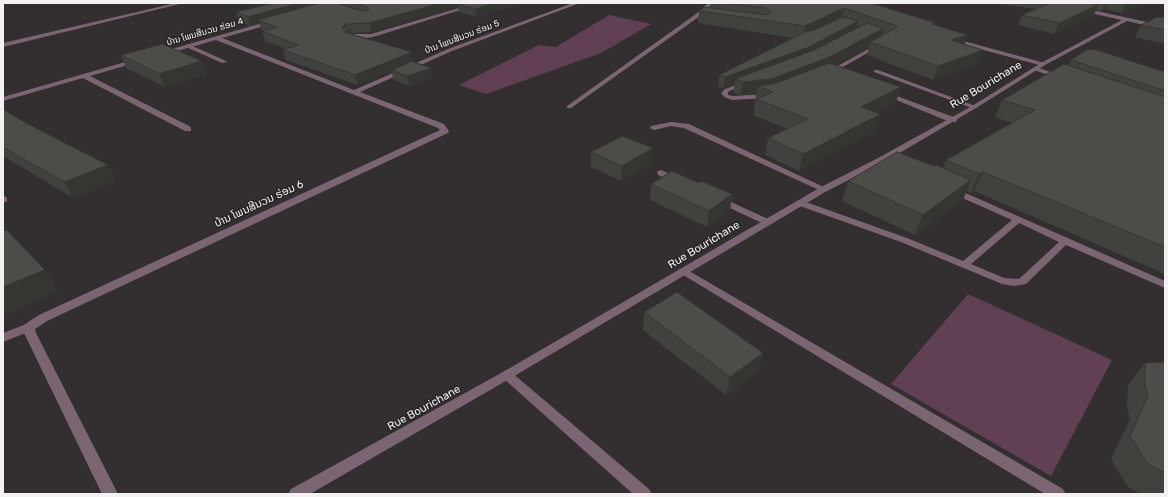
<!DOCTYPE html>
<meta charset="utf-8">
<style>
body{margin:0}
#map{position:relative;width:1168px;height:497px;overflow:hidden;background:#332f31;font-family:Rubik,sans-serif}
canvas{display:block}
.frame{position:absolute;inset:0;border:4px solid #f3f1f2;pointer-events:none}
</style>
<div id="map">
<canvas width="1168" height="497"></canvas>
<div class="frame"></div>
</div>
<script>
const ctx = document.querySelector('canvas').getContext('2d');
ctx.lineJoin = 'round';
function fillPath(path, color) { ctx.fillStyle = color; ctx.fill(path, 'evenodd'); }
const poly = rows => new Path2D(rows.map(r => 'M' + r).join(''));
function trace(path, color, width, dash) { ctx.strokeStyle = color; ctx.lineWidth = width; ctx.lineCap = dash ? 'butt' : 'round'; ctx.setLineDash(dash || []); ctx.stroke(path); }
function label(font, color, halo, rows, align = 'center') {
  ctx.font = font + ' Rubik,"Noto Sans Lao",sans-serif'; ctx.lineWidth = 3; ctx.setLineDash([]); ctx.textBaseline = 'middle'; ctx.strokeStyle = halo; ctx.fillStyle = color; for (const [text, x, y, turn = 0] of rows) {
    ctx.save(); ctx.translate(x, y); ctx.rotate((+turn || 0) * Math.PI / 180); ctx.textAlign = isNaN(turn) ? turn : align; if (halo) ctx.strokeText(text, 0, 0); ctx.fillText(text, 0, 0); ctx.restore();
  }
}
const green = poly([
 [609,15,651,24,601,53,486,94,459,85,539,45,556,47],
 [968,294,1112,360,1051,476,891,384]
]);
const service = poly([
 [476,3,483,3,373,37,359,39,345,36,348,34,371,34,476,3],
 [952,38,1045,63,1046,64,1043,66,950,41,949,40,952,38],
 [188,44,226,61,227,62,222,63,186,47,185,46,188,44],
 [877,44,882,45,832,73,827,72,877,44],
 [1036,67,1062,76,1063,77,1060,79,1034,70,1033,69,1036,67],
 [874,70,878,70,978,107,976,108,972,108,874,72,874,70],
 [747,81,749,82,749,84,729,91,728,93,728,95,733,96,768,94,771,96,768,98,732,100,724,97,721,93,725,89,747,81],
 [886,92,956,118,957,120,956,122,950,122,884,95,883,94,886,92],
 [671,122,689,124,828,189,827,191,821,191,684,128,671,126,654,130,650,128,651,126,671,122],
 [661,170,681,179,682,181,678,184,675,183,658,175,657,173,658,171,661,170],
 [952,187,1165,281,1165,288,1066,245,1026,284,1014,286,1002,284,901,242,797,205,795,203,800,200,803,201,907,238,963,261,1012,220,949,192,948,190,949,188,952,187],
 [1019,223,1059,242,1019,279,1004,278,971,264,1019,223],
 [3,195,7,198,7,202,3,202,3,195],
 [718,196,770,220,772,222,767,225,764,224,715,201,714,199,718,196],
 [29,323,33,324,35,327,33,330,3,342,3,333,29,323],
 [507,370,511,372,649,489,652,494,633,494,503,378,501,375,503,372,507,370]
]);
const minor = poly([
 [176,3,184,3,3,47,3,43,176,3],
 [573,3,580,3,452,51,360,92,444,124,449,131,448,133,47,321,35,329,36,333,118,494,102,494,24,333,23,327,25,324,39,315,440,130,438,128,216,40,163,55,160,53,161,52,273,20,275,21,275,23,222,38,354,90,448,49,573,3],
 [708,3,713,3,700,16,571,108,567,108,567,106,696,14,708,3],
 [136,59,138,60,138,62,90,76,191,127,191,131,185,131,83,78,3,101,3,97,136,59],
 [684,268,1063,489,1066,494,1045,494,680,273,679,271,680,269,684,268]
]);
const tertiary = poly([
 [1083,8,1165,26,1165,30,1127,21,1045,65,976,108,886,161,827,191,511,378,310,494,288,494,291,489,503,372,821,187,880,157,972,106,1041,63,1122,20,1081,11,1080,10,1083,8]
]);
const wall = poly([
 [339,3,522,3,476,17,459,12,458,7,371,32,352,33,352,34,412,52,414,62,431,68,432,77,409,86,393,79,392,71,358,85,286,60,283,50,286,49,265,41,262,31,264,31,261,29,259,23,251,26,239,21,236,12,340,4],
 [711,3,871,3,936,23,935,26,968,35,964,44,978,64,933,80,867,55,869,46,835,65,896,102,877,112,876,130,799,171,765,155,768,138,787,129,753,115,756,94,740,95,733,93,735,84,723,88,718,86,719,75,793,38,698,23,699,11,710,7],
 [857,25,860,26,856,29],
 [990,3,1143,3,1121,13,1105,9,1102,11,1096,10,1094,15,1054,34,1018,25,1022,15,1036,9],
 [1165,13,1165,44,1135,37,1141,25,1162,18],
 [121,55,202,61,207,74,165,87,126,68],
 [1071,60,1165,72,1165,274,974,191,971,193,966,191,963,200,915,235,842,201,848,181,934,166,943,168,946,160,1012,123,995,117,1002,100,1068,65],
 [3,109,116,180,73,198,3,156],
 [591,152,652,163,621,181,591,167],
 [699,183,732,194,730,210,707,227,650,200,651,184],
 [644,312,763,353,758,371,726,395,643,330],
 [1165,362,1165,494,1141,494,1128,487,1111,459,1130,419,1127,407,1128,385,1145,363]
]);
const shadedWall = poly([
 [299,3,332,3,258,20,259,23,251,26,248,17],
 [441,3,471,3,458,4,458,7,371,32,369,23],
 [494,3,522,3,476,17,475,9],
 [1106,3,1108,3,1105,9,1102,11],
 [1126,3,1143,3,1121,13],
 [1098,5,1094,15,1054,34,1059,23],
 [844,8,842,20,803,39,805,26],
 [858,21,855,31,806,58,735,79,735,84,723,88,725,77],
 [345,24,347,31,351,30,353,39,347,41,342,28],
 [884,28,880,39,870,42,869,46,827,70,772,91,758,86,756,94,740,95,743,82],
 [968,35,963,48,951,40],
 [983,50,978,64,933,80,938,66],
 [412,52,414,62,392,70,392,71,358,85,355,75],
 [202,61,207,74,165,87,159,74],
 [431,68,432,77,409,86,407,76],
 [901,87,896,102,856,123,861,107],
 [881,114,876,130,799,171,803,154],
 [653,148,652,163,621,181,622,166],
 [108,165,116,180,73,198,64,182],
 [983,172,974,191,971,193,979,174],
 [971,180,963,200,915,235,923,215],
 [732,194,730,210,707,227,709,211],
 [3,204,6,209,3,210],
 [45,270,59,291,3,317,3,287],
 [763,353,758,371,726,395,730,377]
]);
const building = poly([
 [274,3,299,3,248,17,236,12,274,3],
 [319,3,336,3,362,11,368,10,369,8,355,3,441,3,369,23,345,24,342,28,351,30,344,32,412,52,355,75,283,50,298,45,262,31,277,27,258,20,319,3],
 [459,3,494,3,475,9,458,4,459,3],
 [724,3,871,3,936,23,932,24,968,35,951,40,983,50,938,66,870,42,896,28,897,26,844,8,805,26,699,11,705,7,767,15,771,11,766,8,724,3],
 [1050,3,1088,3,1098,5,1059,23,1022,15,1050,3],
 [843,17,858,21,809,47,725,77,719,75,807,31,812,31,843,17],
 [1157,17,1165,18,1165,30,1141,25,1157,17],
 [867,23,884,28,830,57,771,79,743,82,735,79,814,50,867,23],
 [162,44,202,61,159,74,121,55,162,44],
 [1094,49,1165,72,1165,91,1071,60,1086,50,1094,49],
 [412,61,431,68,407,76,392,70,412,61],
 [829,63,901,87,861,107,881,114,803,154,768,138,808,119,756,99,773,92,758,86,773,84,829,63],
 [1064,64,1165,97,1165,247,983,172,979,174,946,160,1035,110,1002,100,1064,64],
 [3,109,26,123,108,165,64,182,3,147,3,109],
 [622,136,653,148,622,166,591,152,622,136],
 [897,152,934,166,936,165,971,180,923,215,848,181,897,152],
 [672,171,699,183,701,181,732,194,709,211,651,184,672,171],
 [7,230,45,270,3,287,3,231,7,230],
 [677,292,763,353,730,377,644,312,677,292],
 [1165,362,1165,473,1148,464,1130,436,1148,396,1145,385,1145,363,1165,362]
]);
const farStreetnames = [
 ["ບ້ານ ໂພນສີນວນ ຮ່ອມ 4",205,32,-16],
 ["ບ້ານ ໂພນສີນວນ ຮ່ອມ 5",462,37,-21]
];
const streetNames = [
 ["Rue Bourichane",986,85,-31],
 ["ບ້ານ ໂພນສີນວນ ຮ່ອມ 6",259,204,-25],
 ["Rue Bourichane",704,245,-31],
 ["Rue Bourichane",424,408,-29]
];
fillPath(green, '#614054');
fillPath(service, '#7b6572');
fillPath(minor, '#7b6572');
fillPath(tertiary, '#7b6572');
fillPath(wall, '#41413e');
fillPath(shadedWall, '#353532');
fillPath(building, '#4c4c48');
trace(building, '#353532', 1);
label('9px', '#f3f1f2', '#292527', farStreetnames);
label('11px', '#f3f1f2', '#292527', streetNames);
</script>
